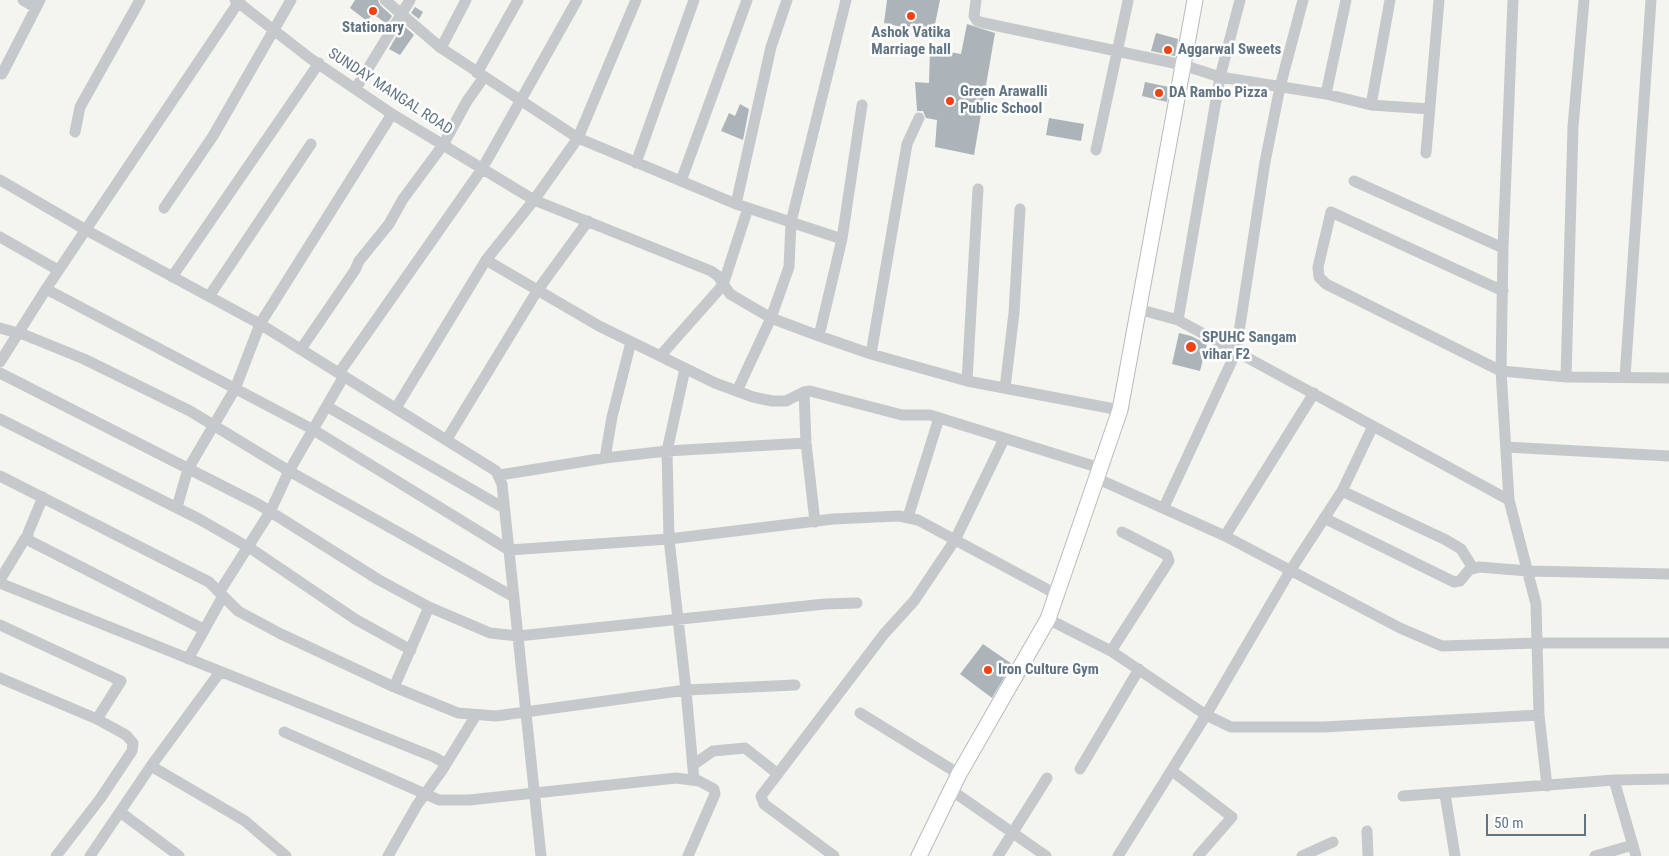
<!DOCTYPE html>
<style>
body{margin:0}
#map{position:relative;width:1669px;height:856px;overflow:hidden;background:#f5f5ef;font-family:"Roboto Condensed",sans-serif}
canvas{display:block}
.scale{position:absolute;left:1486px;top:814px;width:100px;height:22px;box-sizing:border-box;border:2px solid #607484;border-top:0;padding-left:6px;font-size:15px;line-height:18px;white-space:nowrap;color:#607484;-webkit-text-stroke:4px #fff;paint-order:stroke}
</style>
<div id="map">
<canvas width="1669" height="856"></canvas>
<div class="scale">50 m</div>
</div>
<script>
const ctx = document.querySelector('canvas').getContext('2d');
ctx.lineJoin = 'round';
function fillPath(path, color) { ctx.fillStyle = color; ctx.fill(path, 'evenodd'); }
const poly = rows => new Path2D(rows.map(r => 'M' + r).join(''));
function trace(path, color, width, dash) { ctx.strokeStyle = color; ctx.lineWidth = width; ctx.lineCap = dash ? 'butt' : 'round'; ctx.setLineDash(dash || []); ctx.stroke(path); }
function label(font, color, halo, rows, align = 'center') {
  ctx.font = font + ' "Roboto Condensed",sans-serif'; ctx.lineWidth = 5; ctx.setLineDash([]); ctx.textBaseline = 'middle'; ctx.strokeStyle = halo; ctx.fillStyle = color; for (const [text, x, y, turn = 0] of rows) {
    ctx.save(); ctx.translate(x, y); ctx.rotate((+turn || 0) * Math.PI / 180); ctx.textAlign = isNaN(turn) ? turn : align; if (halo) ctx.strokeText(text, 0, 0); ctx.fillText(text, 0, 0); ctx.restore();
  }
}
const building = poly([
 [355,0,378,0,380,5,392,16,387,24,373,14,367,21,350,8],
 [887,0,940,0,933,34,884,23],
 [415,7,423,12,419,19,411,13],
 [967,24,995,33,974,155,935,147,937,120,926,118,923,111,917,111,915,82,929,83,930,49,961,54],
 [403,25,414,35,400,55,389,49],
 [1156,33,1178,39,1175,56,1151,51],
 [1145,82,1169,87,1167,102,1142,96],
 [740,104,749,109,743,140,721,131,729,113,735,116],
 [1049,118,1084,124,1081,141,1046,135],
 [1179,333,1191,336,1207,344,1200,371,1172,364],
 [983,644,1012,664,992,698,960,674]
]);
const street = poly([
 [23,0,36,8],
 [235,0,311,59,392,114,534,200,486,260,396,408],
 [385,0,441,48,578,138,534,200,711,271,718,276,730,294,771,318,819,336,871,354,967,381,1120,410],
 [636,0,578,138,736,204,842,239],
 [976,0,974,16,977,21,984,23,1183,65,1220,77,1326,94,1371,105],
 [1240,0,1220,77,1178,320,1509,500],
 [1390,0,1371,105,1430,109],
 [1513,0,1503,248,1501,371,1509,500,1536,604,1539,715,1547,786],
 [441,48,466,0],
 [477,73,518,0],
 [2,74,40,0],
 [356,88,410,0],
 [1326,94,1346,0],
 [75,132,80,107,140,0],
 [1096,150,1128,1],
 [1426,153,1439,0],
 [636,163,694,0],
 [0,180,86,230,260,324,496,471,502,484,541,856],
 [681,181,747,0],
 [1354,181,1503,248],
 [736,204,771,47,787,0],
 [164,208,213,136,291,0],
 [0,237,58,270],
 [486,260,599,326,715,383,753,397,772,401,786,401,804,392,810,391,902,415,930,415,1100,468],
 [172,277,319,63],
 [46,289,312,429,509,550,669,539,833,519,899,516,918,520,1056,594],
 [1503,291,1331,212,1318,267,1319,277,1326,284,1501,371,1566,377,1669,378],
 [210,295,311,144],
 [1138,309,1178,320],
 [0,328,25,335,84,359,190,411,289,471,514,597],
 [819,336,842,239,862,105],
 [301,349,355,270,359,261,389,224,403,199,443,145,467,101,484,77],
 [871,354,907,144,919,118],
 [661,355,723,285,748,208],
 [0,362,46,289,240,0],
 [685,369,667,451,669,539,686,690,694,780],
 [0,373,258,504,379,580,429,607,490,633,518,636,825,604,857,603],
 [339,373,482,169,577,0],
 [1566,377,1573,127,1584,0],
 [1625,377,1651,0],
 [967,381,978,189],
 [1005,388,1014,313,1020,209],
 [737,391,771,318,789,267,791,222,846,0],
 [804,392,806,443,815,522],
 [328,407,504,508],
 [0,419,199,519,253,550,355,619,411,650],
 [447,439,537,291,588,221],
 [1506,447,1669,456],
 [605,458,612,417,631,342],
 [500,475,605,458,667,451,806,443],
 [0,476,209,582,238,611,279,633,394,687,458,713,496,716,686,690,795,685],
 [1096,478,1225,536,1400,628,1442,646,1537,643,1669,643],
 [1342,491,1446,540,1461,549,1473,568],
 [43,497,28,533,28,540,203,629],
 [177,507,188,469,235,389,260,324,392,114],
 [1164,507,1236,352,1265,162,1280,87,1303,0],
 [908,517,939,418],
 [1324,518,1454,582,1460,581,1469,570,1479,567,1528,571,1669,574],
 [1225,536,1314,393],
 [0,580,26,537],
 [0,583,434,757,446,764],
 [220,591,270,512,289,471,344,376],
 [1048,619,1111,651,1206,715,1231,727,1324,727,1539,715],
 [0,625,121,681,97,719],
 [1111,651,1169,561,1167,555,1122,532],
 [188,659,223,596],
 [0,678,97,719,126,735,133,743,132,751,100,799,56,856],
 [394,687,429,607],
 [860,713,959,774],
 [284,732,439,800,469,800,676,778,699,781,714,789,715,794,688,856],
 [693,765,713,751,745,748,778,774],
 [151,766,245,821,286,856],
 [1080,769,1139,669],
 [1172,771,1232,817,1198,856],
 [1614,780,1636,856],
 [951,790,1046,856],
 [1445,794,1455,856],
 [1403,796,1614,780,1669,779],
 [120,812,179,856],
 [1367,831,1368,856],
 [90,856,151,766,220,672],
 [388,856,417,805,443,769,476,715],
 [834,856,764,804,761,796,884,634,914,601,955,540,1004,439],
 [998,856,1047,778],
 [1118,856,1206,715,1290,571,1342,491,1373,426],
 [1302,856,1333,842],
 [1595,856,1633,845]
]);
const secondary = poly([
 [919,856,959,774,1048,619,1120,410,1195,0]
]);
const markers = [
 [373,11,5,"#f34211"],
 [911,16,5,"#f34211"],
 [1168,50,5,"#f34211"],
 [1159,93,5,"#f34211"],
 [950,101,5,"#f34211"],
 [1191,347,6,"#f34211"],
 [988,670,5,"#f34211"]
];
const poiNames = [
 ["Stationary",373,28,"center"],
 ["Ashok Vatika",911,33,"center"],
 ["Marriage hall",911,50,"center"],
 ["Aggarwal Sweets",1178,50],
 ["Green Arawalli",960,92],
 ["Public School",960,109],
 ["DA Rambo Pizza",1169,93],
 ["SPUHC Sangam",1202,338],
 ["vihar F2",1202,355],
 ["Iron Culture Gym",998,670]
];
const streetNames = [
 ["SUNDAY MANGAL ROAD",390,92,33]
];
fillPath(building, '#acb4b9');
trace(secondary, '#b5bbbf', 17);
trace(street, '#c6c9cc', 11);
trace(secondary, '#fff', 15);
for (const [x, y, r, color] of markers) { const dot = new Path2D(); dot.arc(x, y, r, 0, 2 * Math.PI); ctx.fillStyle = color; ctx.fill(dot); trace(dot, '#fff', 2); }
label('bold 15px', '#607484', '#fff', poiNames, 'left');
label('15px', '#607484', '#fff', streetNames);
</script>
